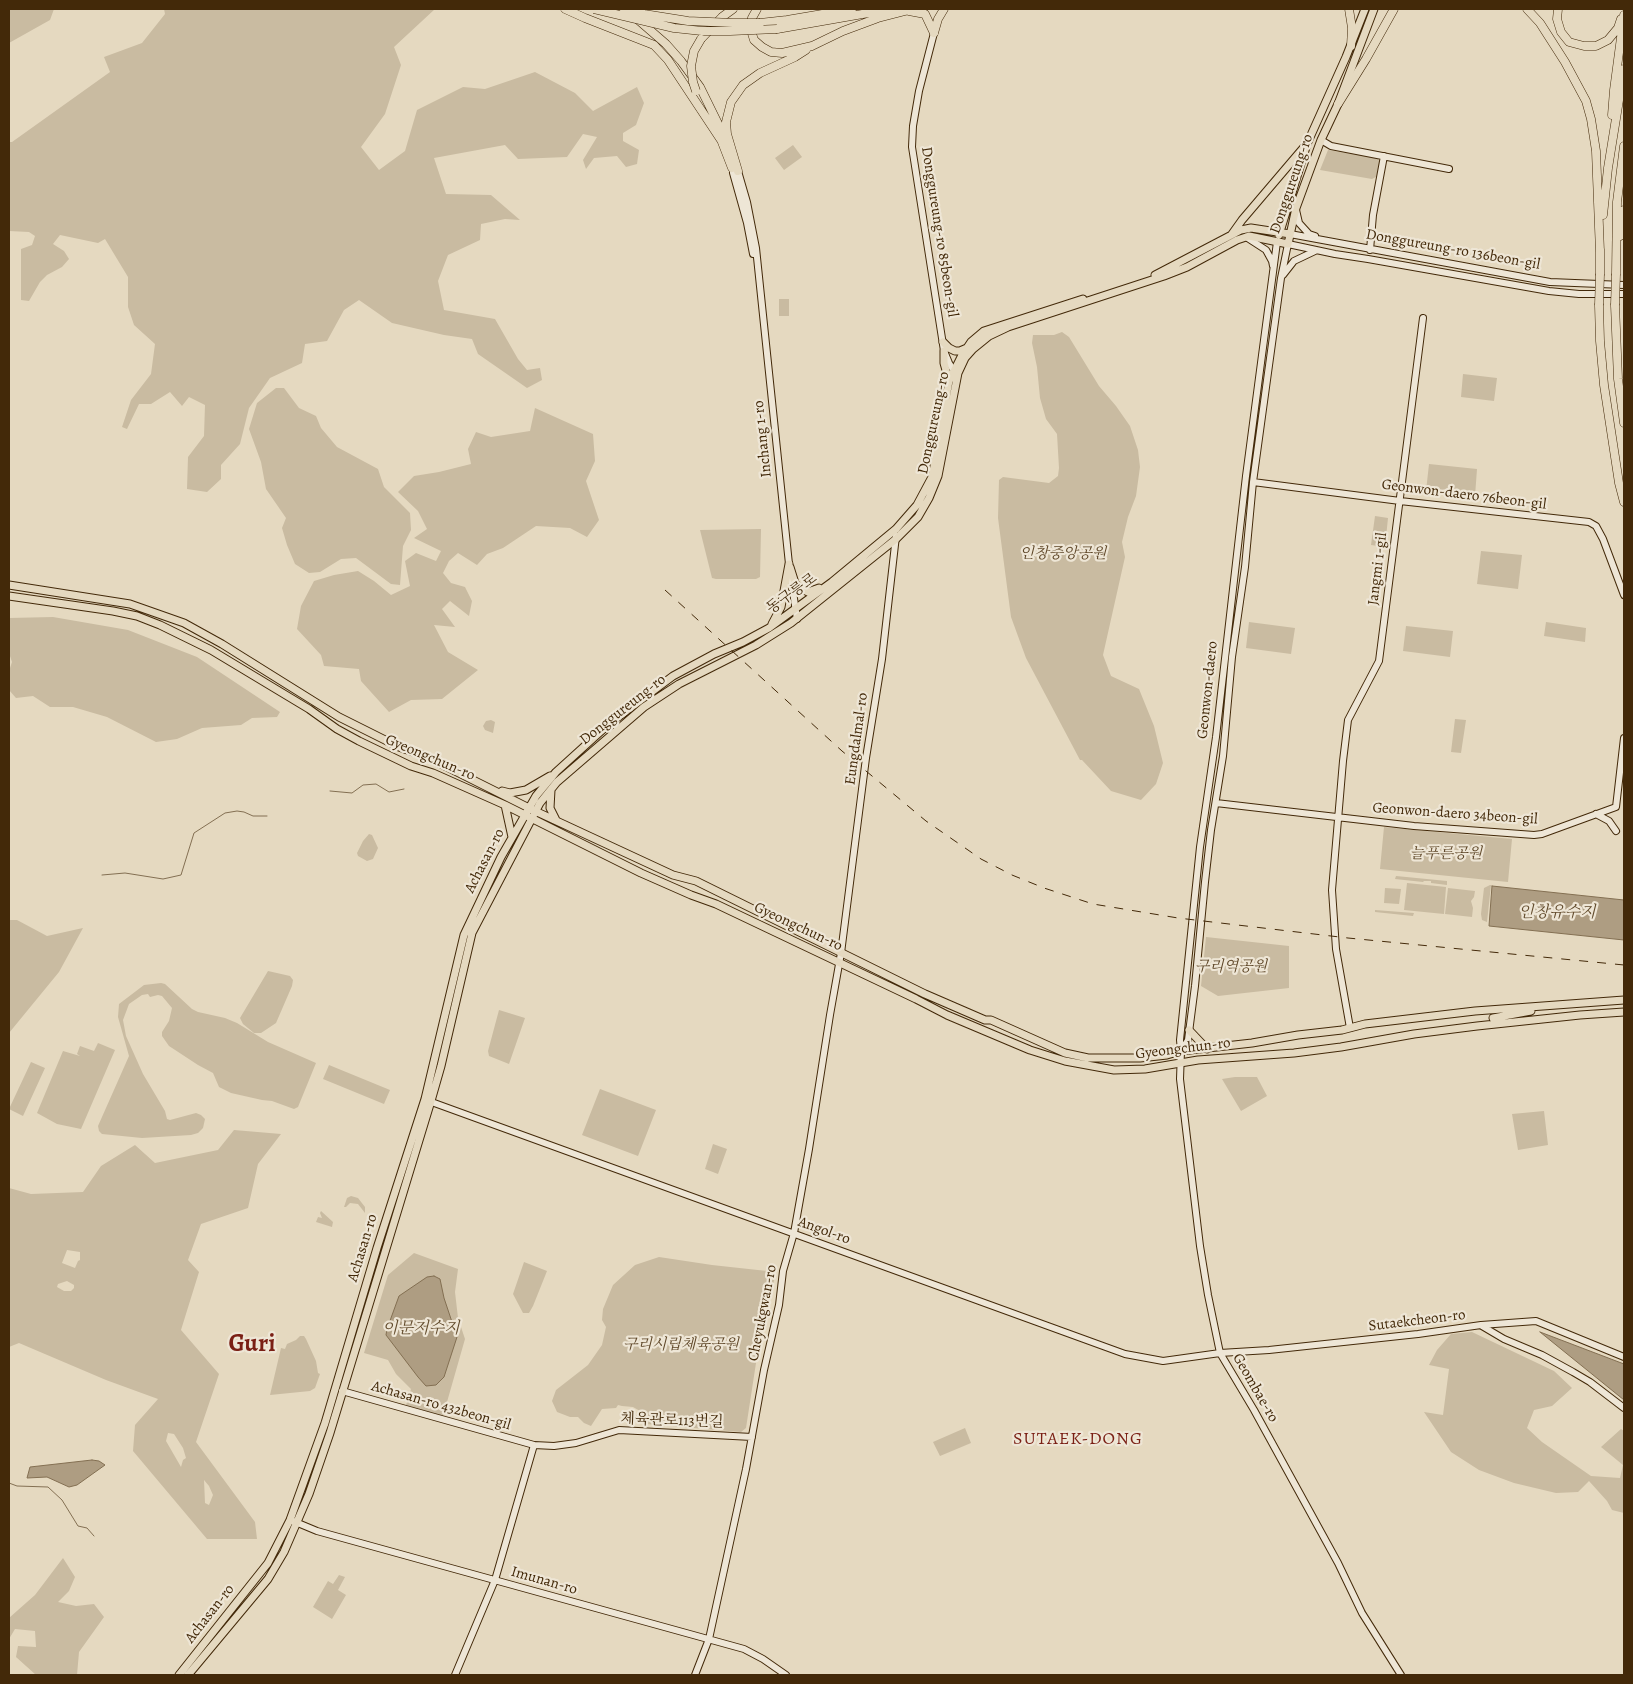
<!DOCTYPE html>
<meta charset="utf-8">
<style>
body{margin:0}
#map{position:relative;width:1633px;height:1684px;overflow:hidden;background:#e5d9c0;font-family:Alegreya,serif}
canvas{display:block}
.frame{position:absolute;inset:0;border:10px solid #432909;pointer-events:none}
</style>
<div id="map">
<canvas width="1633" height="1684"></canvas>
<div class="frame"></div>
</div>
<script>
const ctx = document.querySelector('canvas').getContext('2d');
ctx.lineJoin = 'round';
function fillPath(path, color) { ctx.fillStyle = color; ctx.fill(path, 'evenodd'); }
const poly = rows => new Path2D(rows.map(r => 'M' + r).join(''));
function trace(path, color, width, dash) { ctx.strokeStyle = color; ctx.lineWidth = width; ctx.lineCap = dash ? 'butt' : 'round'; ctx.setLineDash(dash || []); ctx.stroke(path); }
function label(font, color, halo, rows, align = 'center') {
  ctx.font = font + ' Alegreya,"Noto Serif KR",serif'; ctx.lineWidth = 4.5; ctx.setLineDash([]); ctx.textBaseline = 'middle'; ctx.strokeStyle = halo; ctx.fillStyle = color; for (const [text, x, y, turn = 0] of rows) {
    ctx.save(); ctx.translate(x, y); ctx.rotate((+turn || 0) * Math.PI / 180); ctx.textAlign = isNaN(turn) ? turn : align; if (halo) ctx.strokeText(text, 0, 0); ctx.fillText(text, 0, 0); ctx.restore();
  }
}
const green = poly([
 [9,9,54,9,50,20,9,43],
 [164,9,435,9,394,47,401,65,385,114,361,147,379,170,405,151,417,110,463,87,485,89,535,72,575,93,593,111,637,87,644,103,636,125,623,133,623,141,639,150,637,164,626,167,617,156,594,158,586,169,583,160,597,137,583,134,567,157,518,159,505,145,434,158,446,194,491,195,520,220,505,219,481,224,480,240,448,255,438,281,444,310,495,319,518,359,527,370,540,368,542,380,527,388,478,354,472,339,444,335,392,323,359,300,344,310,327,341,305,344,302,363,270,378,249,408,240,444,221,465,221,479,207,492,187,489,188,457,204,436,205,405,189,397,182,406,170,392,151,404,139,404,127,429,122,427,131,400,151,374,155,344,134,325,128,307,128,277,105,239,98,243,60,235,53,244,64,251,69,259,62,267,47,275,40,282,29,301,21,300,21,249,32,245,35,236,29,232,9,231,9,142,12,142,110,72,104,57,142,43,165,14],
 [793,145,802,157,784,170,775,158],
 [1328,150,1377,158,1380,162,1376,177,1372,179,1320,170],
 [779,299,789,299,789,316,779,316],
 [1062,332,1069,337,1099,386,1116,406,1130,426,1138,450,1140,467,1136,496,1128,517,1122,542,1125,557,1103,655,1111,676,1139,689,1154,726,1163,763,1156,784,1141,800,1111,791,1082,760,1080,760,1026,658,1011,617,998,518,999,480,1003,477,1049,483,1058,476,1059,468,1057,434,1046,419,1040,398,1037,367,1032,343,1033,335,1054,335],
 [1463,374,1497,378,1494,401,1461,397],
 [276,388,284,388,299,408,316,416,321,428,337,447,378,469,384,487,410,513,411,530,403,546,400,585,391,584,356,558,341,559,320,572,309,573,295,564,287,545,282,528,286,518,266,489,261,462,249,429,257,403],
 [535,408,593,434,595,461,586,481,599,520,587,537,570,528,536,526,503,548,487,554,477,565,458,553,449,561,443,573,451,583,465,587,472,601,469,616,450,601,442,609,455,627,434,625,448,652,478,670,442,699,411,700,389,712,361,681,359,669,324,666,321,655,297,629,301,606,314,581,334,575,358,571,374,581,391,595,410,586,405,561,416,553,436,561,441,551,414,538,427,529,418,511,398,492,414,476,439,472,471,464,468,449,476,432,491,437,530,431],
 [1429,464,1477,469,1475,496,1426,491],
 [1375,516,1388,518,1385,547,1371,545],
 [761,529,760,577,756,579,716,579,712,578,700,530],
 [1481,551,1522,555,1518,589,1477,584],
 [53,617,128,630,197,657,280,712,277,717,252,718,241,725,202,728,177,739,156,742,107,717,73,707,50,707,33,696,16,698,9,690,9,671,12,662,9,653,9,618],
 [1249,622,1295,628,1291,654,1246,648],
 [1546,622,1586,628,1585,642,1544,636],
 [1406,626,1453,631,1450,657,1403,651],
 [1455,719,1466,720,1461,753,1451,752],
 [491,720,495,722,493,733,485,730,483,726,486,721],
 [1384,827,1512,839,1508,882,1380,869],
 [369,834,372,835,378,848,373,859,367,861,358,856,357,853,363,841],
 [1396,876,1447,881,1447,885,1431,883,1431,881,1424,881,1423,882,1395,879],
 [1407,883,1446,887,1444,914,1404,910],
 [1490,885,1491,885,1487,922,1482,920,1481,914,1484,888],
 [1385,888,1401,889,1399,904,1384,903],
 [1448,888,1475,891,1474,897,1471,901,1473,908,1472,917,1445,914],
 [1375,910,1414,913,1413,916,1375,912],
 [9,920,17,920,47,936,83,928,59,972,9,1033],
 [1206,937,1289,946,1289,988,1218,996,1201,986],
 [268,971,290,976,293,980,292,986,276,1023,261,1033,254,1033,243,1024,240,1018],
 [161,983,165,984,192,1009,198,1012,225,1018,237,1023,268,1042,316,1063,298,1107,294,1109,272,1101,262,1100,231,1093,219,1087,213,1073,198,1065,169,1046,162,1036,162,1032,169,1021,172,1008,162,996,158,995,150,997,148,994,142,995,129,1004,123,1020,126,1036,143,1074,165,1111,167,1119,170,1120,196,1113,201,1115,205,1119,203,1128,198,1133,191,1135,142,1138,102,1134,99,1131,98,1126,129,1056,118,1017,119,1004,144,985],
 [499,1010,525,1018,509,1064,489,1056,488,1051],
 [98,1043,115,1050,81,1129,57,1124,37,1113,63,1051,80,1056,77,1054,80,1046,94,1051],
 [31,1062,45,1068,23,1116,9,1109],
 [329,1065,390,1090,384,1104,323,1079],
 [1235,1077,1257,1077,1267,1096,1241,1111,1222,1079],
 [600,1089,656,1110,638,1156,582,1135],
 [1544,1111,1548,1145,1518,1150,1512,1114],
 [234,1130,281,1134,258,1164,248,1208,201,1224,188,1260,199,1272,181,1330,219,1374,196,1442,255,1522,257,1539,207,1539,133,1451,135,1425,158,1399,106,1380,19,1343,9,1347,9,1188,31,1194,83,1192,101,1166,135,1145,155,1163,218,1150],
 [67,1250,80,1252,80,1260,78,1261,75,1268,62,1263],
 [67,1281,74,1285,74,1288,71,1291,64,1291,57,1287,58,1284],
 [168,1433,174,1434,183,1448,186,1458,183,1460,181,1467,166,1441],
 [204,1480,209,1486,213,1495,209,1505,205,1503],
 [713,1144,727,1149,718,1174,705,1169],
 [351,1196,358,1198,365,1207,365,1213,358,1204,350,1203,346,1207,344,1207,347,1198],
 [321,1211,333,1222,332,1227,316,1222,318,1217,322,1218,320,1213],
 [414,1253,458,1269,455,1292,458,1318,465,1339,443,1416,406,1405,411,1389,396,1374,388,1360,364,1353,388,1275],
 [659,1257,712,1265,776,1272,758,1350,746,1428,741,1432,646,1424,645,1420,636,1416,640,1411,633,1407,622,1406,618,1405,616,1408,602,1409,591,1426,584,1423,578,1417,570,1417,557,1412,552,1401,556,1390,588,1365,602,1345,606,1327,602,1320,603,1309,613,1285,635,1265],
 [524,1262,547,1271,533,1306,529,1313,523,1313,513,1294],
 [1472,1332,1554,1371,1572,1388,1552,1406,1534,1410,1527,1428,1542,1442,1591,1476,1620,1478,1623,1465,1601,1447,1621,1429,1624,1431,1624,1513,1612,1510,1607,1501,1589,1481,1578,1492,1556,1493,1514,1483,1479,1470,1451,1452,1424,1412,1443,1415,1449,1369,1429,1365,1437,1350,1451,1334],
 [300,1336,304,1336,306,1339,316,1361,318,1373,320,1374,315,1388,310,1391,270,1395,281,1348,285,1349,287,1344,296,1340],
 [965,1428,971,1443,940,1456,933,1442],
 [63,1558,75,1577,69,1591,58,1602,76,1606,94,1604,104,1617,79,1652,77,1675,36,1675,16,1657,18,1646,36,1647,35,1631,15,1629,9,1639,9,1618,35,1595],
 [339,1575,345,1577,338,1590,346,1595,332,1619,313,1607,328,1581,333,1584]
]);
const water = poly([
 [1492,886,1624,900,1624,940,1489,926,1492,886],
 [434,1276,440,1279,444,1298,457,1337,444,1377,436,1385,426,1386,418,1377,386,1335,387,1329,399,1296,427,1277,434,1276],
 [1540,1332,1624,1364,1624,1400,1540,1332],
 [92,1460,99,1461,105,1465,77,1485,69,1487,47,1477,27,1478,30,1467,92,1460]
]);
const stream = poly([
 [330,791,352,793,363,785,376,784,389,792,404,789],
 [102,875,125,873,163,879,181,875,194,833,225,813,237,811,244,812,253,816,267,816],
 [9,1483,17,1486,48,1487,62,1500,78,1526,87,1528,94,1536]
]);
const secondary = poly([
 [934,33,919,91,913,126,912,147,944,351,949,363,954,371,957,373],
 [1321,140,1331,146,1449,169],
 [738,171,747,202,756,248,789,564,797,619],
 [733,173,747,223,753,254],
 [1296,210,1299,223,1309,234,1315,236],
 [1290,234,1550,282,1624,285],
 [1246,237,1266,250,1272,261,1273,266],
 [1277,242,1246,476,1216,737,1200,847,1180,1040,1181,1051,1180,1079,1200,1246,1208,1295,1220,1353,1254,1410,1338,1563,1362,1613,1401,1675],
 [1370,250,1373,215,1384,156],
 [1283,275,1294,261,1315,251],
 [1253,482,1400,501,1589,522,1596,526,1603,539,1624,595],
 [1216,803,1414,826,1534,835,1542,834,1616,807,1624,738],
 [1596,814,1609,821,1616,831],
 [1350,1028,1336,949,1332,890,1343,761,1348,720,1379,661,1423,318],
 [1182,1050,1188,1040,1195,986,1205,882,1211,830,1223,756,1232,657,1245,567,1253,482,1281,278,1288,244,1335,254,1368,259,1549,291,1579,294,1624,294],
 [426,1100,1125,1354,1163,1361,1220,1353,1269,1350,1418,1334,1481,1325,1536,1321,1624,1357],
 [1482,1326,1504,1339,1542,1355,1573,1372,1590,1382,1624,1408],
 [342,1391,534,1445,554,1446,576,1443,619,1430,752,1437],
 [293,1521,317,1531,744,1649,763,1659,786,1675],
 [455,1675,495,1580,534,1445],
 [695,1675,709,1639,746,1469,764,1370,779,1305,783,1271,794,1233,809,1149,830,1015,841,953,866,758,882,659,896,536]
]);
const primary = poly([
 [1232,234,1242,220,1305,146],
 [1279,235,1307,144,1346,57,1365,9],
 [1155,275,1241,230,1251,228,1290,234],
 [943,342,949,348,955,351,960,351,967,348],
 [944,351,944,363,949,381],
 [790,567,795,583,799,588,808,592,819,588],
 [9,585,130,604,184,623,222,644,339,717,399,747,422,755,447,767,535,811,673,875,696,881,925,994,985,1020,991,1020,1065,1053,1088,1058,1140,1058,1167,1055,1181,1051,1252,1043,1298,1035,1342,1030,1365,1024,1475,1011,1624,1000],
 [9,596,113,611,137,616,160,625,211,650,309,709,337,729,359,741,411,766,433,773,505,805,641,873,691,895,716,904,916,999,947,1015,1030,1050,1065,1061,1114,1070,1145,1069,1198,1060,1294,1053,1341,1047,1414,1034,1477,1026,1580,1015,1624,1012],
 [772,624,781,607,789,564],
 [551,790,550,808,556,820],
 [502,791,510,793,526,790,550,776],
 [505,805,512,837],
 [1493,1018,1531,1011],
 [1189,1030,1207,1049],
 [179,1675,268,1563,290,1520,325,1423,377,1248,425,1099,464,935,501,857,536,796,556,772,610,723,673,676,714,654,743,642,769,628,832,582,896,529,917,505,932,477,949,381,961,357,971,342,984,331,1083,299],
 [188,1675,268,1579,284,1552,309,1494,330,1433,431,1101,441,1066,472,933,540,803,557,782,644,707,679,684,756,645,791,623,896,539,918,517,929,498,938,476,958,373,965,358,973,349,989,336,1008,327,1164,276,1187,267,1237,240,1249,236,1288,244,1296,208,1321,140,1338,104,1374,9]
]);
const highway = poly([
 [565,9,585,18,654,45,668,60,721,140],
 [757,9,752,18,750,27,754,40,762,47,771,52,782,53,812,46,843,31,878,18,913,9],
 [1349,9,1352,28,1351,46],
 [1527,9,1540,23,1565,62,1586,101,1591,119,1596,151,1600,252],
 [1558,9,1557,19,1561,32,1569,42,1584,46,1596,46,1608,40,1618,28,1621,19],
 [909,11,925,14,934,33],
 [636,18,666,44,681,61,700,87,729,146],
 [760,23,787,20,852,9],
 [777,29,891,9],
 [934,33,938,19,944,9],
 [701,39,722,17,733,9],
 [1338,104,1366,59,1394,9],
 [1612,115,1614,90,1624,15],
 [720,137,732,168],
 [738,171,727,134,726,122,731,102,743,85,760,73,795,57,806,50],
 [1603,215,1608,168,1624,69],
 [1620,236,1624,210],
 [1600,274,1600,249],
 [1616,274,1617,202,1624,146],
 [1599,305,1600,341,1604,385,1619,483,1624,502],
 [1615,305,1618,379,1624,423]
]);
const rail = poly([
 [665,590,842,751,926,821,981,859,1012,875,1044,888,1093,904,1178,918,1348,938,1624,965]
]);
const highwayBridge = poly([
 [594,9,674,28,702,31,730,31,777,29],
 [624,9,644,14,688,21,733,23,760,23],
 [696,91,693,82,691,66,694,51,701,39],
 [1599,305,1600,274],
 [1615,305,1616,274]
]);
const streetNames = [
 ["Donggureung-ro",1292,184,-71],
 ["Donggureung-ro 85beon-gil",939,232,81],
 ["Donggureung-ro 136beon-gil",1453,250,10],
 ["Donggureung-ro",934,423,-78],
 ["Inchang 1-ro",763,439,-96],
 ["Geonwon-daero 76beon-gil",1464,495,7],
 ["Jangmi 1-gil",1378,569,-83],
 ["동구릉로",792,594,-36],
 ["Geonwon-daero",1208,690,-84],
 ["Donggureung-ro",623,710,-38],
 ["Eungdalmal-ro",857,739,-82],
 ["Gyeongchun-ro",430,758,23],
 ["Geonwon-daero 34beon-gil",1455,814,4],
 ["Achasan-ro",485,861,-63],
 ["Gyeongchun-ro",798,927,25],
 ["Gyeongchun-ro",1183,1049,-7],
 ["Angol-ro",824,1231,20],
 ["Achasan-ro",363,1248,-73],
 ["Cheyukgwan-ro",763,1313,-79],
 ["Sutaekcheon-ro",1417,1321,-7],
 ["Geombae-ro",1255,1388,60],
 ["Achasan-ro 432beon-gil",441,1406,16],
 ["체육관로113번길",672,1421,2],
 ["Imunan-ro",544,1581,16],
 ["Achasan-ro",210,1614,-52]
];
const parkNames = [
 ["인창중앙공원",1063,554],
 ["늘푸른공원",1446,854],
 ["구리역공원",1231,967],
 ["구리시립체육공원",681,1345]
];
const waterNames = [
 ["인창유수지",1557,913],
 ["이문저수지",421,1329]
];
const quarterNames = [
 ["SUTAEK-DONG",1078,1440]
];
const townNames = [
 ["Guri",252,1345]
];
fillPath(green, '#c9bba1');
fillPath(water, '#ae9d82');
trace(water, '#836f52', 1);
trace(stream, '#836f52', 1);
trace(secondary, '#432909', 8);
trace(primary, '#432909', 9);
trace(highway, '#432909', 9);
trace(secondary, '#eee6d6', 6);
trace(primary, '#e5d9c0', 7);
trace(highway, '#e5d9c0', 8);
trace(rail, '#432909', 1, [9, 9]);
trace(highwayBridge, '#432909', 9, []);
trace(highwayBridge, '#e5d9c0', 8);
label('15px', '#432909', '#eee6d6', streetNames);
label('italic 15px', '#5e4627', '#eee6d6', parkNames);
label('italic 16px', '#634c2d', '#eee6d6', waterNames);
ctx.letterSpacing = '1px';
label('18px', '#7a1f14', '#eee6d6', quarterNames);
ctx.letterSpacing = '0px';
label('bold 25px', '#7a1f14', '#eee6d6', townNames);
</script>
